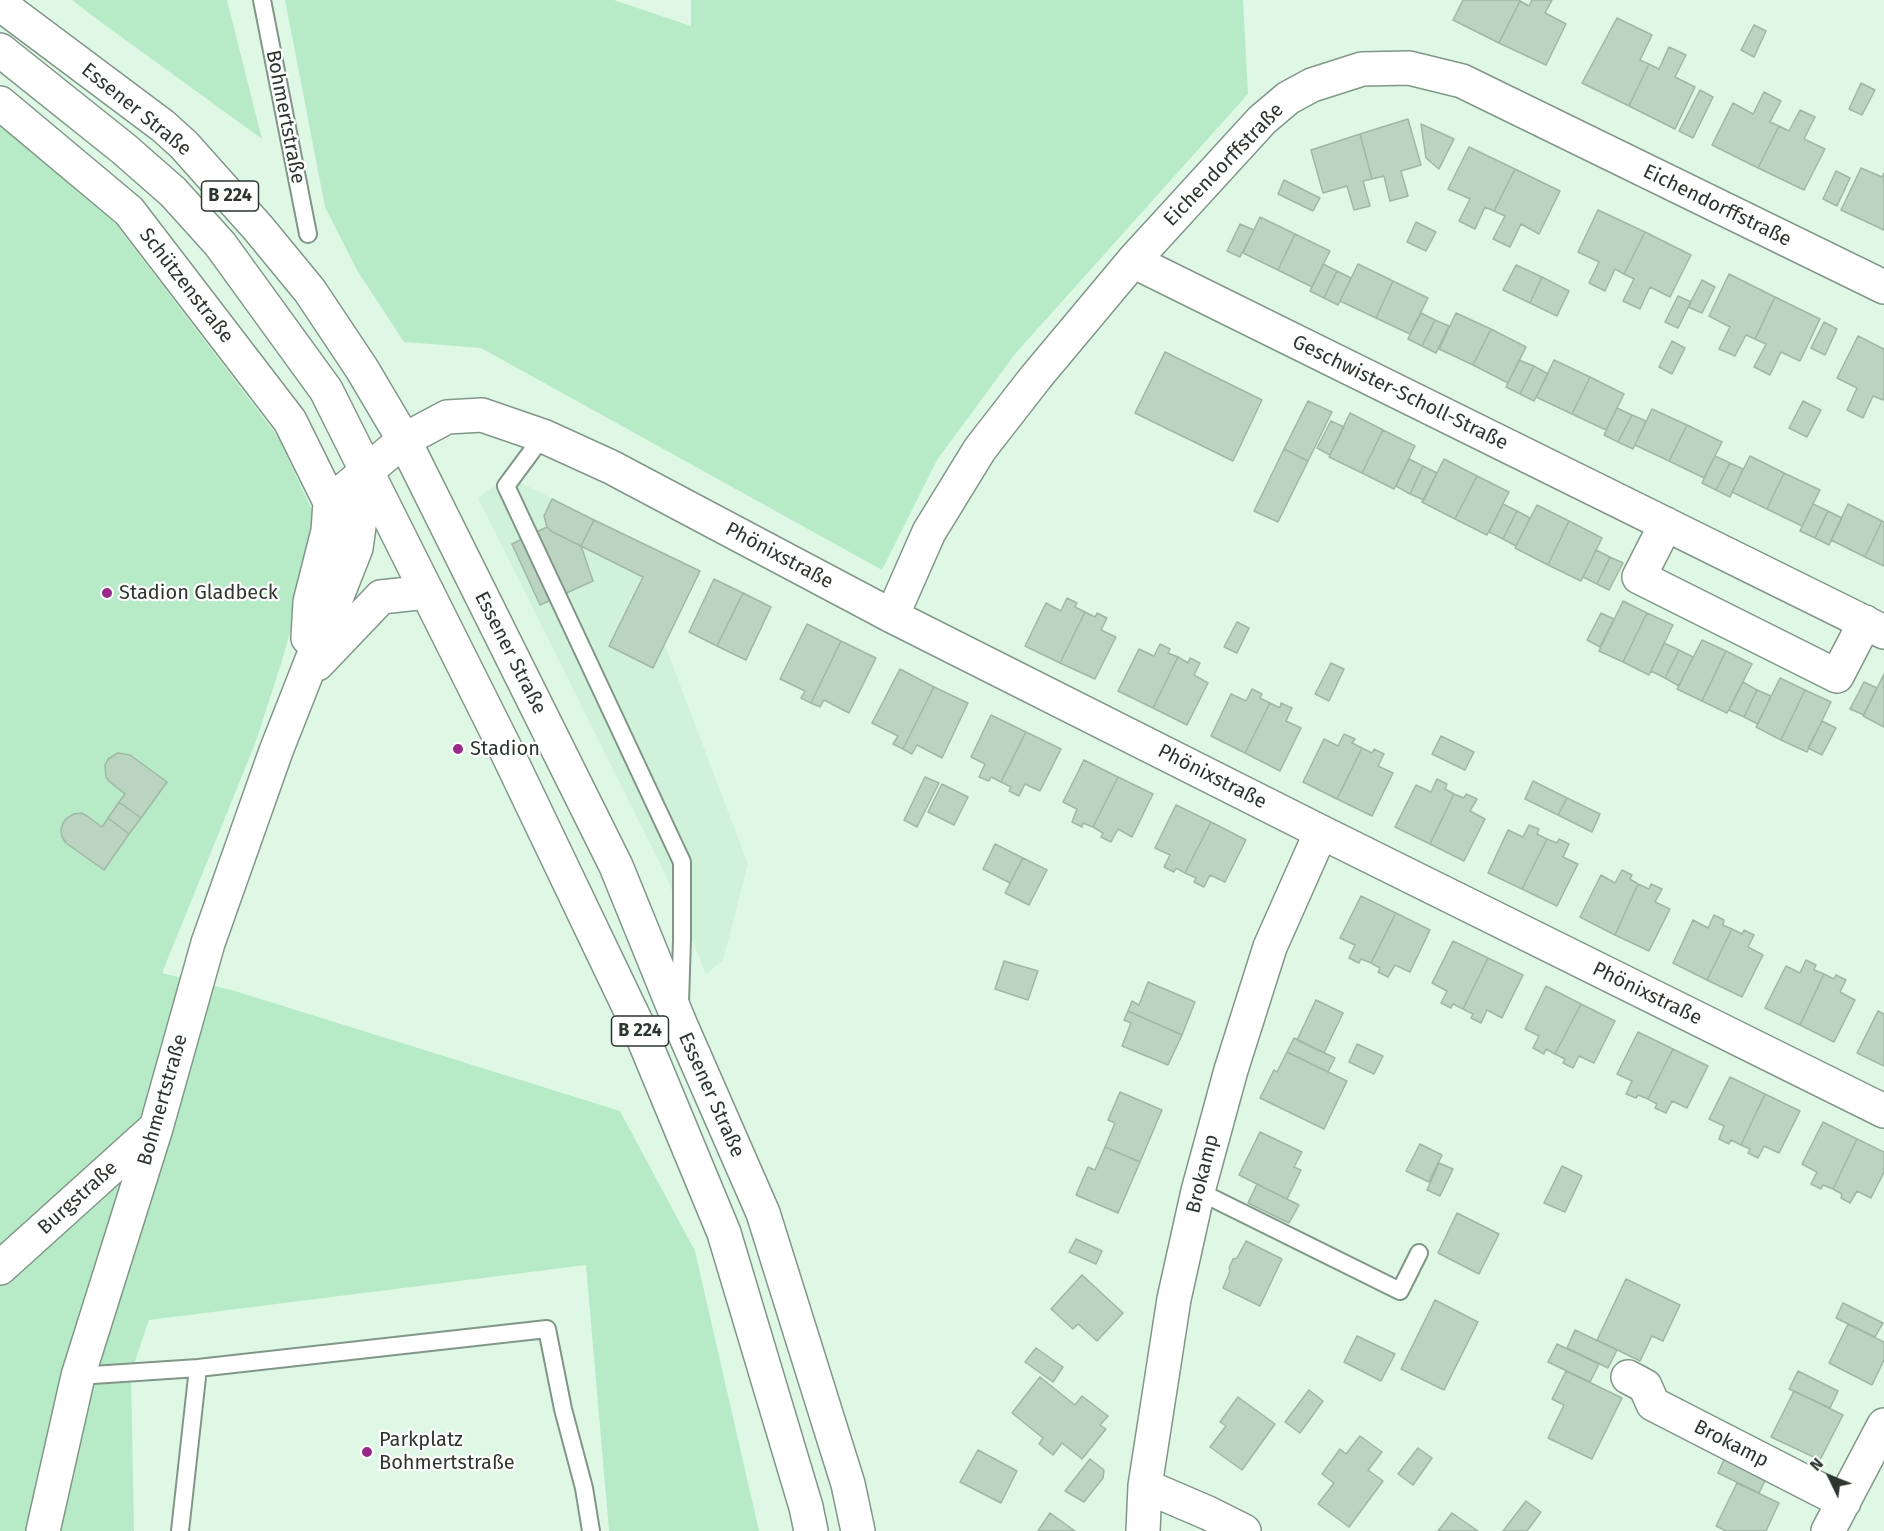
<!DOCTYPE html>
<meta charset="utf-8">
<style>
body{margin:0}
#map{position:relative;width:1884px;height:1531px;overflow:hidden;background:#dff8e6;font-family:"Fira Sans",sans-serif}
canvas{display:block}
.north{position:absolute;left:1800px;top:1447px;width:60px;height:60px;-webkit-text-stroke:4px #fefefe;paint-order:stroke;rotate:313deg;font-size:16px;font-weight:700;line-height:24px;text-align:center;color:#2c362f}
.north::after{content:'';display:block;margin:auto;width:21px;height:27px;background:#2c362f;clip-path:polygon(50% 0,100% 100%,50% 72%,0 100%)}
</style>
<div id="map">
<canvas width="1884" height="1531"></canvas>
<div class="north">N</div>
</div>
<script>
const ctx = document.querySelector('canvas').getContext('2d');
ctx.lineJoin = 'round';
function fillPath(path, color) { ctx.fillStyle = color; ctx.fill(path, 'evenodd'); }
const poly = rows => new Path2D(rows.map(r => 'M' + r).join(''));
function trace(path, color, width, dash) { ctx.strokeStyle = color; ctx.lineWidth = width; ctx.lineCap = dash ? 'butt' : 'round'; ctx.setLineDash(dash || []); ctx.stroke(path); }
function label(font, color, halo, rows, align = 'center') {
  ctx.font = font + ' "Fira Sans",sans-serif'; ctx.lineWidth = 4.5; ctx.setLineDash([]); ctx.textBaseline = 'middle'; ctx.strokeStyle = halo; ctx.fillStyle = color; for (const [text, x, y, turn = 0] of rows) {
    ctx.save(); ctx.translate(x, y); ctx.rotate((+turn || 0) * Math.PI / 180); ctx.textAlign = isNaN(turn) ? turn : align; if (halo) ctx.strokeText(text, 0, 0); ctx.fillText(text, 0, 0); ctx.restore();
  }
}
const built = poly([
 [517,481,700,571,665,645,748,864,723,960,706,974,665,874,478,498,496,484]
]);
const green = poly([
 [72,0,227,0,262,139,98,20],
 [285,0,614,0,691,26,691,0,1243,0,1248,94,1015,354,937,460,882,570,481,348,404,342,358,272,325,207],
 [0,124,115,223,278,437,312,510,305,582,280,667,255,744,162,973,235,991,620,1111,695,1251,759,1531,609,1531,586,1265,149,1320,131,1373,134,1531,0,1531]
]);
const building = poly([
 [1463,0,1518,0,1520,1,1499,43,1453,20,1463,0],
 [1532,0,1552,0,1545,13,1566,24,1546,65,1499,43,1520,1,1529,6,1532,0],
 [1617,18,1652,35,1640,60,1649,64,1629,106,1582,83,1617,18],
 [1754,25,1766,31,1754,57,1741,50,1754,25],
 [1669,47,1686,55,1675,77,1695,87,1675,129,1629,106,1649,64,1659,69,1669,47],
 [1861,83,1875,90,1862,115,1849,109,1861,83],
 [1700,90,1713,97,1693,138,1679,131,1700,90],
 [1764,92,1781,101,1770,122,1779,126,1758,168,1712,145,1733,103,1753,114,1764,92],
 [1800,110,1815,117,1804,139,1825,149,1804,190,1758,168,1779,126,1789,131,1800,110],
 [1408,119,1421,165,1401,171,1408,196,1390,201,1384,176,1372,179,1360,134,1408,119],
 [1421,124,1454,139,1439,169,1426,158,1421,124],
 [1360,134,1372,179,1363,181,1370,206,1354,210,1347,186,1323,193,1311,150,1360,134],
 [1469,147,1515,169,1494,211,1485,207,1475,229,1459,221,1470,199,1448,189,1469,147],
 [1861,168,1882,177,1884,173,1884,230,1841,210,1861,168],
 [1515,169,1560,191,1539,234,1521,224,1510,247,1493,239,1505,216,1494,211,1515,169],
 [1836,171,1850,178,1837,206,1823,199,1836,171],
 [1284,180,1320,198,1313,211,1278,194,1284,180],
 [1598,210,1645,232,1624,274,1615,269,1605,291,1589,283,1599,262,1578,252,1598,210],
 [1260,217,1295,234,1278,270,1243,253,1260,217],
 [1416,222,1436,232,1426,251,1407,242,1416,222],
 [1240,224,1254,230,1240,257,1227,251,1240,224],
 [1645,232,1691,255,1670,297,1650,287,1640,309,1623,301,1634,279,1624,274,1645,232],
 [1295,234,1330,251,1312,287,1278,270,1295,234],
 [1323,264,1337,271,1324,298,1310,291,1323,264],
 [1358,264,1393,281,1376,318,1340,301,1358,264],
 [1516,265,1542,277,1530,303,1503,290,1516,265],
 [1337,271,1351,278,1338,305,1324,298,1337,271],
 [1729,274,1775,297,1755,339,1746,335,1735,356,1719,349,1730,327,1709,316,1729,274],
 [1542,277,1569,291,1557,316,1530,303,1542,277],
 [1702,280,1715,287,1702,313,1688,307,1702,280],
 [1393,281,1428,298,1410,334,1376,318,1393,281],
 [1678,296,1691,302,1678,328,1665,322,1678,296],
 [1775,297,1820,319,1800,361,1781,352,1770,375,1754,367,1766,344,1755,339,1775,297],
 [1421,313,1435,320,1422,346,1408,339,1421,313],
 [1456,313,1491,329,1473,365,1439,349,1456,313],
 [1435,320,1449,326,1436,353,1422,346,1435,320],
 [1824,322,1837,329,1825,355,1811,348,1824,322],
 [1491,329,1526,347,1508,383,1473,365,1491,329],
 [1858,336,1884,349,1884,398,1883,400,1873,396,1863,418,1847,410,1857,388,1837,378,1858,336],
 [1672,341,1685,348,1672,374,1659,367,1672,341],
 [1165,352,1262,400,1233,461,1135,413,1165,352],
 [1519,360,1534,366,1520,394,1506,387,1519,360],
 [1554,360,1590,377,1572,414,1536,397,1554,360],
 [1534,366,1548,374,1534,401,1520,394,1534,366],
 [1590,377,1624,394,1606,430,1572,414,1590,377],
 [1308,401,1332,412,1308,461,1284,449,1308,401],
 [1803,401,1821,410,1807,437,1789,428,1803,401],
 [1617,408,1632,415,1618,442,1604,435,1617,408],
 [1652,409,1687,425,1669,461,1635,445,1652,409],
 [1350,413,1383,430,1362,473,1329,457,1350,413],
 [1632,415,1646,421,1633,449,1618,442,1632,415],
 [1331,421,1344,427,1330,455,1317,448,1331,421],
 [1687,425,1722,442,1704,478,1669,461,1687,425],
 [1383,430,1415,446,1394,489,1362,473,1383,430],
 [1284,449,1308,461,1278,522,1254,511,1284,449],
 [1715,456,1730,463,1716,490,1702,483,1715,456],
 [1750,456,1784,473,1767,509,1732,492,1750,456],
 [1409,459,1423,466,1410,494,1396,486,1409,459],
 [1444,459,1477,476,1455,519,1422,502,1444,459],
 [1730,463,1743,469,1730,497,1716,490,1730,463],
 [1423,466,1437,473,1424,500,1410,494,1423,466],
 [1784,473,1820,490,1802,526,1767,509,1784,473],
 [1477,476,1509,492,1487,535,1455,519,1477,476],
 [552,499,594,520,581,546,551,531,547,527,544,516,552,499],
 [1503,504,1517,511,1503,539,1489,532,1503,504],
 [1813,504,1828,511,1815,538,1800,531,1813,504],
 [1848,504,1882,521,1865,557,1831,540,1848,504],
 [1537,505,1569,521,1548,565,1515,548,1537,505],
 [1517,511,1530,518,1516,546,1503,539,1517,511],
 [1828,511,1842,518,1829,545,1815,538,1828,511],
 [594,520,700,571,653,668,609,646,643,577,581,546,594,520],
 [1569,521,1602,538,1581,581,1548,565,1569,521],
 [1882,521,1884,522,1884,566,1865,557,1882,521],
 [547,527,551,531,581,546,593,581,540,605,512,544,547,527],
 [1596,550,1610,557,1597,584,1583,577,1596,550],
 [1610,557,1623,563,1609,590,1597,584,1610,557],
 [714,579,743,593,717,646,689,632,714,579],
 [743,593,771,607,746,660,717,646,743,593],
 [1067,598,1077,603,1075,607,1085,612,1060,663,1025,646,1046,603,1061,611,1067,598],
 [1623,601,1647,613,1623,662,1599,651,1623,601],
 [1085,612,1095,617,1097,613,1107,618,1101,630,1116,637,1095,679,1060,663,1085,612],
 [1601,613,1614,619,1600,647,1587,640,1601,613],
 [1647,613,1673,625,1649,675,1623,662,1647,613],
 [1237,622,1249,628,1237,653,1224,647,1237,622],
 [807,624,841,641,811,703,801,698,805,691,780,679,807,624],
 [1702,640,1726,651,1702,701,1677,689,1702,640],
 [841,641,876,658,849,713,824,700,820,707,811,703,841,641],
 [1664,643,1679,650,1665,678,1651,671,1664,643],
 [1160,644,1170,649,1168,653,1178,657,1153,708,1118,691,1139,649,1154,656,1160,644],
 [1679,650,1693,657,1679,686,1665,678,1679,650],
 [1726,651,1752,664,1727,713,1702,701,1726,651],
 [1178,657,1188,663,1190,658,1200,663,1194,675,1208,683,1187,725,1153,708,1178,657],
 [1331,663,1344,669,1329,701,1315,694,1331,663],
 [900,669,934,687,903,749,893,744,898,736,872,723,900,669],
 [1884,674,1884,727,1863,716,1884,674],
 [1780,678,1805,690,1781,740,1756,727,1780,678],
 [1743,682,1757,690,1744,717,1729,710,1743,682],
 [1864,682,1877,688,1864,715,1850,709,1864,682],
 [934,687,968,703,942,758,917,745,912,754,903,749,934,687],
 [1252,689,1262,694,1260,698,1270,703,1245,753,1211,736,1231,694,1246,701,1252,689],
 [1757,690,1771,696,1758,724,1744,717,1757,690],
 [1805,690,1831,702,1807,752,1781,740,1805,690],
 [1270,703,1280,708,1281,703,1292,708,1286,721,1301,728,1280,771,1245,753,1270,703],
 [991,715,1026,732,1001,782,991,777,989,781,979,777,985,764,971,757,991,715],
 [1822,721,1836,728,1822,755,1808,748,1822,721],
 [1026,732,1061,749,1040,791,1025,784,1019,796,1009,791,1011,787,1001,782,1026,732],
 [1344,734,1355,739,1352,743,1362,748,1337,799,1303,782,1324,739,1338,746,1344,734],
 [1441,736,1474,752,1465,770,1432,754,1441,736],
 [1362,748,1372,753,1374,749,1384,754,1378,766,1393,773,1372,816,1337,799,1362,748],
 [118,753,130,755,167,782,141,818,119,802,125,794,110,782,106,777,105,765,108,759,118,753],
 [1084,760,1118,777,1093,827,1083,823,1082,827,1072,822,1077,809,1063,802,1084,760],
 [925,777,939,783,917,827,904,820,925,777],
 [1118,777,1153,794,1132,837,1118,829,1111,842,1101,837,1103,833,1093,827,1118,777],
 [1437,779,1447,784,1445,789,1454,794,1430,844,1395,827,1416,785,1431,792,1437,779],
 [1533,781,1567,798,1558,815,1525,799,1533,781],
 [942,784,968,797,954,825,928,812,942,784],
 [1454,794,1464,798,1466,794,1477,799,1470,811,1485,819,1464,861,1430,844,1454,794],
 [1567,798,1600,814,1592,832,1558,815,1567,798],
 [119,802,141,818,129,834,108,818,119,802],
 [1176,805,1211,822,1185,873,1176,868,1174,872,1164,867,1170,855,1155,848,1176,805],
 [81,813,87,816,102,827,108,818,129,834,104,870,66,843,62,837,61,830,63,823,67,818,74,814,81,813],
 [1211,822,1246,840,1225,882,1210,875,1204,887,1194,882,1196,878,1185,873,1211,822],
 [1529,825,1539,829,1537,834,1547,839,1522,889,1488,873,1508,830,1523,837,1529,825],
 [1547,839,1557,843,1559,839,1569,844,1563,857,1578,864,1557,906,1522,889,1547,839],
 [995,844,1023,858,1010,883,983,869,995,844],
 [1023,858,1047,870,1029,905,1005,893,1023,858],
 [1622,870,1632,875,1630,879,1638,884,1615,935,1580,917,1601,875,1615,883,1622,870],
 [1638,884,1649,889,1651,884,1662,889,1655,902,1670,909,1649,951,1615,935,1638,884],
 [1361,896,1396,913,1371,963,1361,959,1359,963,1349,958,1355,945,1340,938,1361,896],
 [1396,913,1430,930,1410,972,1395,965,1388,977,1378,972,1380,968,1371,963,1396,913],
 [1714,915,1724,920,1723,925,1732,929,1707,980,1673,963,1693,920,1708,928,1714,915],
 [1732,929,1742,934,1744,930,1754,935,1748,947,1763,955,1742,997,1707,980,1732,929],
 [1453,941,1488,958,1463,1009,1453,1004,1451,1008,1441,1003,1447,991,1432,983,1453,941],
 [1488,958,1523,975,1502,1018,1487,1010,1481,1023,1471,1018,1473,1014,1463,1009,1488,958],
 [1806,960,1816,965,1814,970,1824,974,1800,1025,1765,1008,1786,966,1800,973,1806,960],
 [1004,961,1038,971,1028,1000,995,989,1004,961],
 [1824,974,1834,979,1836,975,1846,980,1840,992,1855,1000,1834,1042,1800,1025,1824,974],
 [1148,982,1195,1002,1182,1035,1128,1011,1132,1001,1139,1005,1148,982],
 [1546,986,1581,1004,1555,1054,1546,1049,1544,1054,1533,1048,1539,1036,1525,1029,1546,986],
 [1316,1000,1343,1013,1324,1053,1297,1040,1316,1000],
 [1581,1004,1615,1021,1594,1063,1579,1056,1573,1068,1563,1063,1565,1059,1555,1054,1581,1004],
 [1128,1011,1182,1035,1168,1065,1122,1046,1131,1023,1124,1020,1128,1011],
 [1878,1011,1884,1014,1884,1066,1857,1053,1878,1011],
 [1638,1032,1673,1049,1648,1099,1638,1095,1636,1098,1626,1094,1632,1081,1617,1074,1638,1032],
 [1294,1038,1335,1058,1328,1072,1287,1052,1294,1038],
 [1357,1044,1383,1056,1374,1074,1349,1062,1357,1044],
 [1673,1049,1708,1066,1687,1108,1672,1101,1666,1113,1655,1108,1657,1104,1648,1099,1673,1049],
 [1287,1052,1347,1081,1324,1129,1260,1098,1274,1070,1277,1072,1287,1052],
 [1730,1077,1765,1094,1741,1145,1731,1140,1729,1144,1719,1139,1724,1126,1709,1119,1730,1077],
 [1120,1092,1162,1110,1140,1162,1105,1147,1115,1123,1108,1120,1120,1092],
 [1765,1094,1800,1111,1779,1153,1764,1146,1758,1158,1748,1153,1750,1149,1741,1145,1765,1094],
 [1823,1122,1857,1139,1833,1189,1823,1185,1821,1189,1811,1184,1817,1172,1802,1164,1823,1122],
 [1260,1132,1302,1152,1294,1167,1301,1170,1287,1199,1239,1175,1260,1132],
 [1857,1139,1884,1152,1884,1172,1871,1198,1857,1191,1850,1203,1841,1198,1842,1194,1833,1189,1857,1139],
 [1420,1144,1442,1155,1429,1182,1406,1171,1420,1144],
 [1105,1147,1140,1162,1118,1213,1076,1195,1088,1167,1095,1170,1105,1147],
 [1439,1163,1453,1169,1440,1196,1427,1190,1439,1163],
 [1562,1166,1582,1176,1565,1212,1544,1203,1562,1166],
 [1257,1184,1299,1205,1289,1223,1248,1203,1257,1184],
 [1457,1213,1499,1234,1479,1274,1438,1253,1457,1213],
 [1076,1239,1102,1251,1096,1264,1069,1252,1076,1239],
 [1246,1241,1282,1259,1260,1306,1223,1288,1230,1271,1229,1268,1233,1259,1237,1258,1246,1241],
 [1082,1275,1123,1313,1097,1341,1078,1324,1073,1329,1051,1309,1082,1275],
 [1626,1279,1680,1305,1663,1341,1652,1336,1640,1361,1597,1340,1626,1279],
 [1435,1300,1478,1322,1444,1390,1401,1369,1435,1300],
 [1843,1303,1883,1323,1875,1337,1836,1318,1843,1303],
 [1848,1324,1884,1342,1884,1360,1872,1385,1829,1363,1848,1324],
 [1575,1330,1617,1350,1608,1368,1567,1348,1575,1330],
 [1357,1336,1395,1354,1381,1381,1344,1362,1357,1336],
 [1557,1344,1599,1364,1590,1382,1548,1362,1557,1344],
 [1036,1348,1063,1367,1053,1382,1025,1362,1036,1348],
 [1566,1371,1622,1398,1592,1459,1548,1438,1564,1405,1552,1399,1566,1371],
 [1798,1371,1838,1391,1830,1408,1789,1389,1798,1371],
 [1040,1377,1075,1405,1082,1396,1108,1416,1100,1425,1106,1429,1082,1459,1062,1443,1053,1455,1039,1444,1043,1438,1012,1413,1040,1377],
 [1309,1390,1323,1401,1300,1433,1285,1422,1309,1390],
 [1794,1391,1843,1415,1820,1460,1771,1437,1794,1391],
 [1238,1397,1275,1424,1242,1470,1210,1447,1226,1426,1220,1422,1238,1397],
 [1360,1436,1382,1452,1368,1470,1383,1481,1349,1527,1318,1504,1334,1483,1322,1474,1340,1449,1346,1454,1360,1436],
 [1418,1448,1432,1458,1413,1485,1398,1474,1418,1448],
 [978,1450,1017,1471,1001,1503,960,1482,978,1450],
 [1726,1455,1768,1475,1759,1493,1718,1473,1726,1455],
 [1090,1459,1104,1470,1103,1478,1084,1502,1065,1491,1090,1459],
 [1737,1483,1779,1503,1766,1531,1726,1531,1716,1526,1737,1483],
 [1526,1501,1541,1512,1527,1531,1503,1531,1526,1501],
 [1050,1513,1075,1531,1038,1531,1050,1513],
 [1452,1513,1478,1531,1438,1531,1452,1513]
]);
const service = poly([
 [262,0,308,234],
 [543,436,506,486,682,862,682,940,680,1002],
 [1198,1191,1400,1291,1419,1253],
 [78,1376,198,1368,547,1329,563,1409,584,1488,591,1531],
 [180,1531,198,1368]
]);
const minor = poly([
 [0,103,129,211,290,421,330,502,328,531,310,602,308,638],
 [1133,261,1884,632],
 [330,502,404,440,447,417,482,415,543,436,611,467,892,616,1321,832,1884,1111],
 [1666,524,1639,577,1837,676,1865,622],
 [892,616,929,532,980,449,1036,377,1133,261,1262,120,1288,98,1312,85,1362,69,1409,68,1462,81,1884,287],
 [317,664,381,597,427,592],
 [0,1268,154,1129],
 [1628,1377,1645,1386,1653,1404,1844,1502],
 [1145,1486,1208,1513,1244,1531],
 [43,1531,78,1376,156,1128,208,943,276,751,356,548,367,470],
 [1143,1531,1145,1486,1174,1299,1198,1191,1231,1070,1270,947,1321,832],
 [1828,1531,1884,1425]
]);
const primary = poly([
 [0,4,163,126,184,145,259,229,310,291,362,369,404,440,616,866,679,1021,763,1213,848,1484,858,1531],
 [0,50,124,149,173,192,220,244,326,390,505,748,639,1028,724,1233,806,1507,811,1531]
]);
const markers = [
 [107,593,6,"#992a89"],
 [458,749,6,"#992a89"],
 [367,1452,6,"#992a89"]
];
const shields = [
 [230,196,57],
 [640,1031,57]
];
const shieldNames = [
 ["B 224",230,196],
 ["B 224",640,1031]
];
const streetNames = [
 ["Essener Straße",136,110,39],
 ["Bohmertstraße",285,117,79],
 ["Eichendorffstraße",1224,165,-46],
 ["Eichendorffstraße",1717,206,26],
 ["Schützenstraße",186,286,52],
 ["Geschwister-Scholl-Straße",1400,393,26],
 ["Phönixstraße",779,556,28],
 ["Essener Straße",510,653,63],
 ["Phönixstraße",1212,777,27],
 ["Phönixstraße",1647,994,26],
 ["Essener Straße",711,1095,66],
 ["Bohmertstraße",163,1100,-74],
 ["Brokamp",1203,1174,-76],
 ["Burgstraße",78,1198,-42],
 ["Brokamp",1731,1444,27]
];
const poiNames = [
 ["Stadion Gladbeck",119,593],
 ["Stadion",470,749],
 ["Parkplatz",379,1440],
 ["Bohmertstraße",379,1463]
];
fillPath(built, '#d1f2da');
fillPath(green, '#b7ebc7');
fillPath(building, '#bbd4c2');
trace(building, '#9fb7a5', 1.5);
trace(service, '#809787', 20);
trace(minor, '#809787', 36);
trace(primary, '#809787', 36);
trace(service, '#fff', 16);
trace(minor, '#fff', 33);
trace(primary, '#fff', 33);
for (const [x, y, r, color] of markers) { const dot = new Path2D(); dot.arc(x, y, r, 0, 2 * Math.PI); ctx.fillStyle = color; ctx.fill(dot); trace(dot, '#fefefe', 2); }
for (const [x, y, w] of shields) { const box = new Path2D(); box.roundRect(x - w / 2, y - 15, w, 30, 4.5); ctx.fillStyle = '#fefefe'; ctx.fill(box); trace(box, '#2c362f', 1.5); }
label('bold 18px', '#2c362f', null, shieldNames);
label('20px', '#2c362f', '#fefefe', streetNames);
label('20px', '#2c362f', '#fefefe', poiNames, 'left');
</script>
